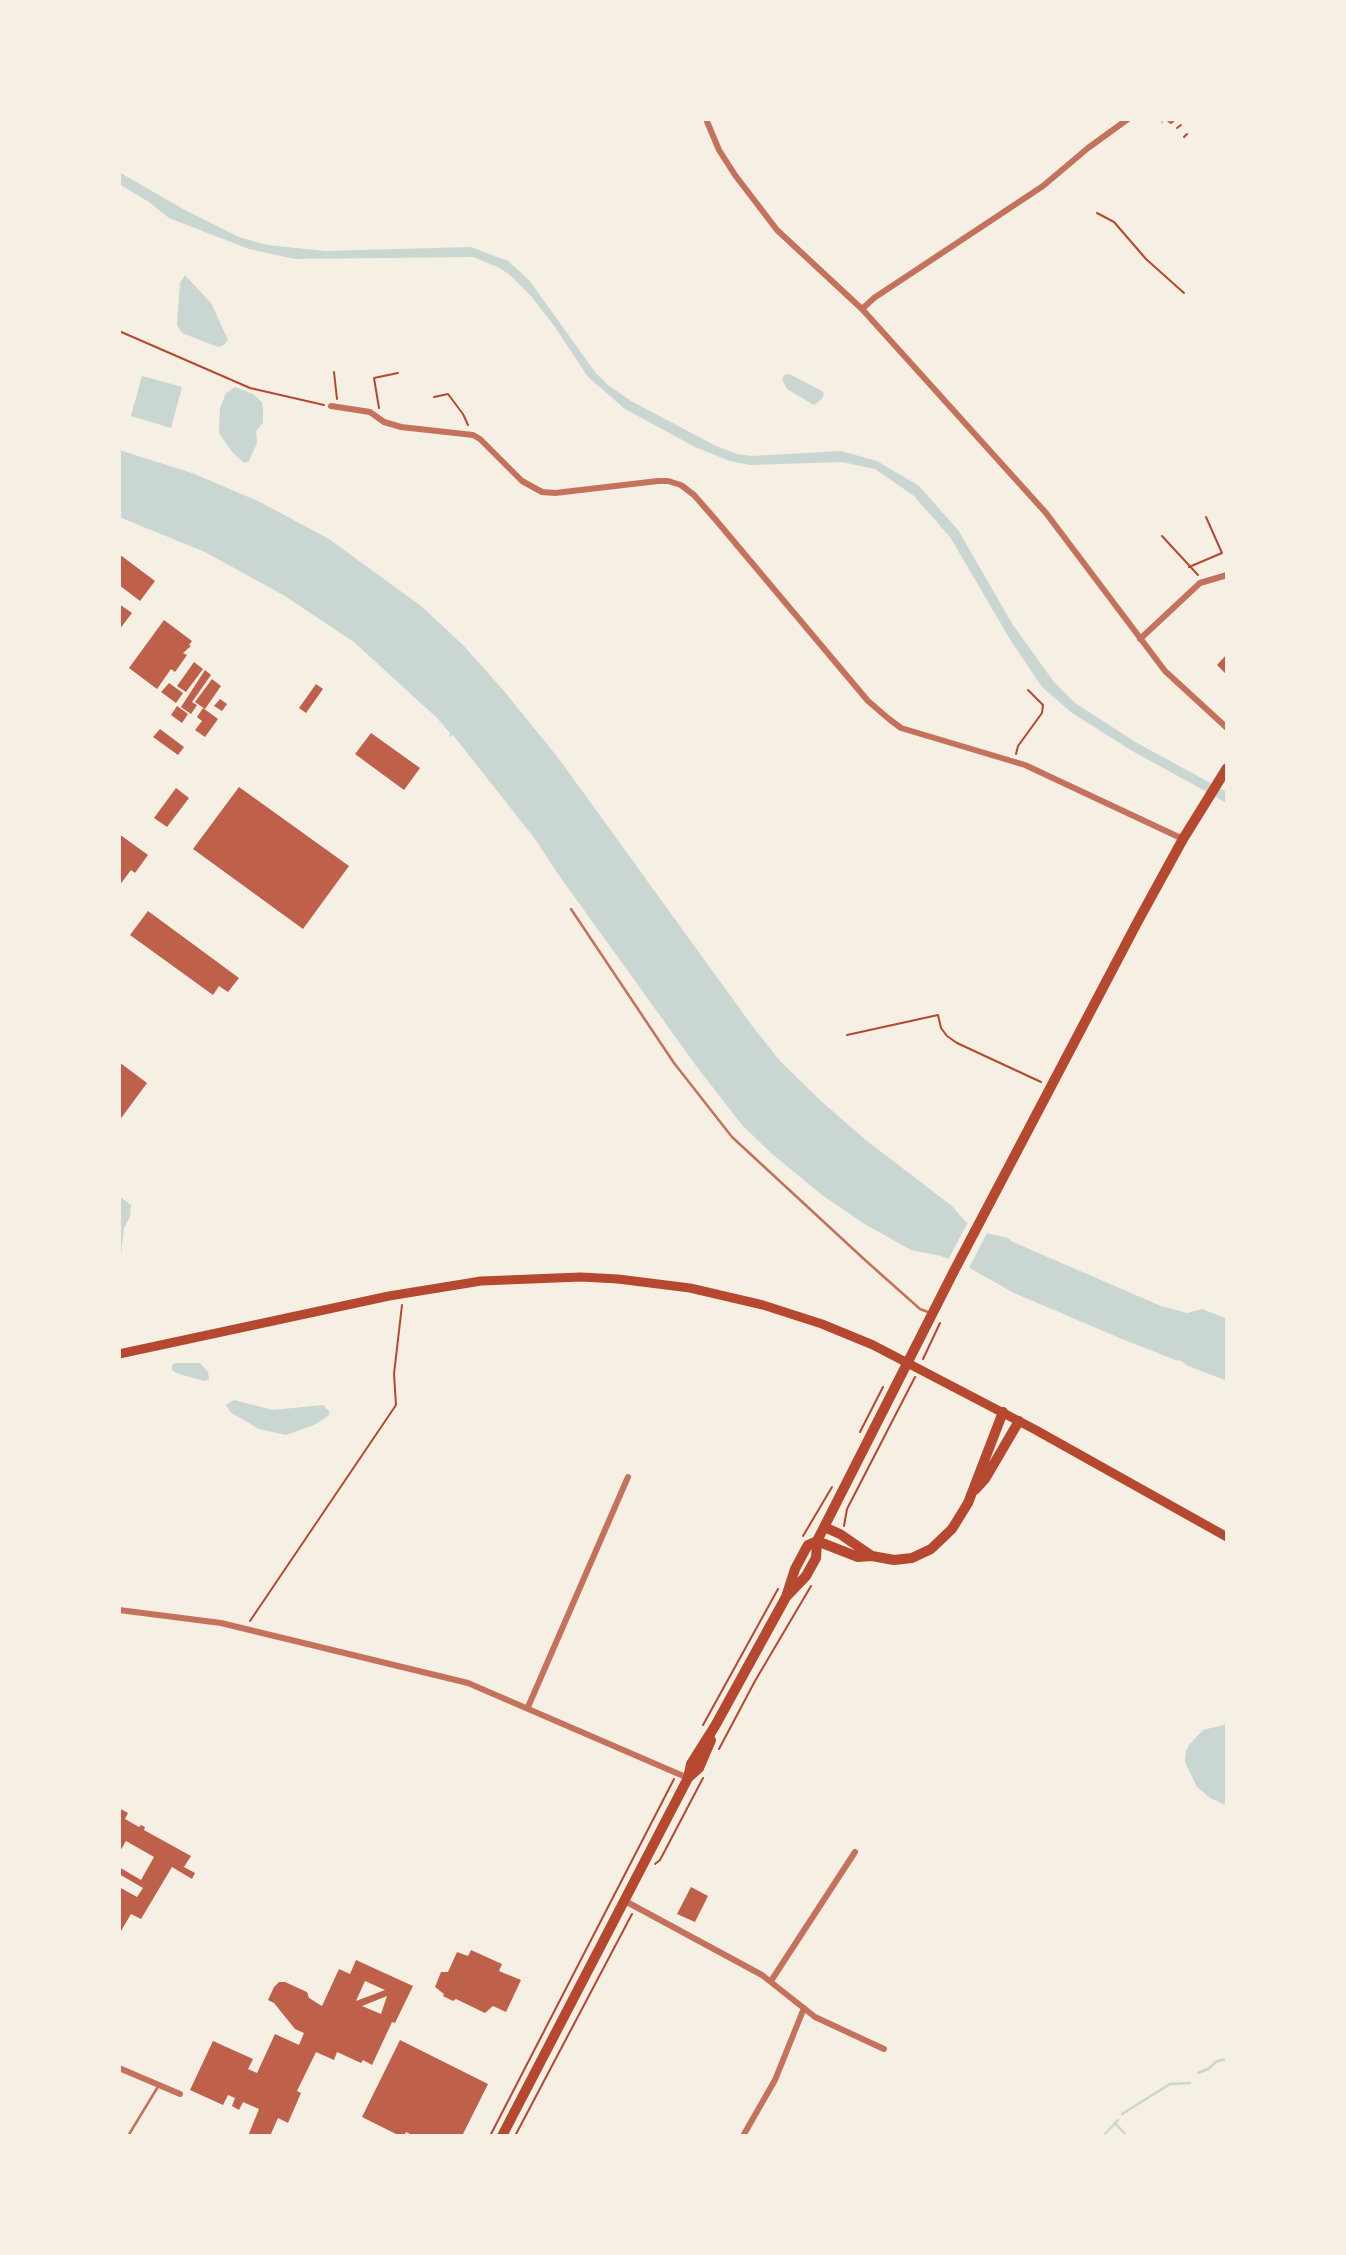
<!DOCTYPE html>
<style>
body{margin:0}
#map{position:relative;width:1346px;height:2255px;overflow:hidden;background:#f6efe4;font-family:"PT Sans Narrow",sans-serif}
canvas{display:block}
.frame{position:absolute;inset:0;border:121px solid #f6efe4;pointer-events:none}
</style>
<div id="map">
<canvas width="1346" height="2255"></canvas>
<div class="frame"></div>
</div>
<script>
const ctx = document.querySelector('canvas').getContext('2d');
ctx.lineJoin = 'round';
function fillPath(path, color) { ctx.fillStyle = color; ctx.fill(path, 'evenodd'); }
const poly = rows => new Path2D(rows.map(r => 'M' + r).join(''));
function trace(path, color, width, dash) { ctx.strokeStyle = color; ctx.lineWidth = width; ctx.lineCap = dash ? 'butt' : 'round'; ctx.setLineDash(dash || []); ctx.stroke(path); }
const water = poly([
 [119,172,183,209,239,237,267,245,325,251,471,247,508,261,529,280,595,372,608,385,631,401,716,446,737,454,752,456,841,451,877,461,919,486,958,530,1013,625,1054,682,1075,703,1137,743,1227,792,1227,803,1134,752,1072,713,1042,687,1011,641,950,537,914,496,875,469,842,462,750,465,730,461,695,447,625,409,588,377,555,327,531,296,510,275,498,267,473,257,295,259,249,249,169,218,149,202,119,184],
 [185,275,211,303,228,340,224,345,218,347,182,333,177,325,180,283],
 [789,374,822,391,824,394,822,399,814,405,787,389,782,380,784,375],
 [142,376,182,387,171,428,131,416],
 [235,387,253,394,262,402,263,410,263,423,256,431,257,443,249,461,244,463,233,453,219,433,220,408,226,393],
 [119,450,192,473,260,502,329,539,421,606,463,645,504,691,559,759,753,1027,780,1061,821,1101,867,1141,952,1206,966,1222,990,1234,1008,1238,1013,1242,1161,1306,1187,1313,1202,1309,1227,1319,1227,1381,1188,1366,1180,1360,1178,1361,1122,1339,1014,1293,968,1267,941,1256,911,1250,863,1223,822,1195,771,1153,742,1125,697,1067,558,874,535,839,453,735,449,737,450,733,437,718,355,643,285,596,205,552,119,517],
 [119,1196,131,1205,130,1217,124,1228,119,1273],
 [175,1363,200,1363,208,1372,209,1380,204,1381,176,1373,172,1370,172,1365],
 [234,1400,273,1410,323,1405,330,1412,328,1416,314,1425,286,1435,259,1429,230,1412,226,1405],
 [1227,1724,1227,1806,1210,1798,1197,1787,1185,1762,1186,1751,1189,1745,1203,1730]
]);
const pier = poly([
 [969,1220,989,1229,967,1272,947,1262]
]);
const stream = poly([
 [1162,119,1162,123],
 [1198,2073,1208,2069,1217,2061,1227,2059],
 [1122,2114,1170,2084,1190,2083],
 [1115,2123,1127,2136],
 [1103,2136,1118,2120]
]);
const building = poly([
 [119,554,155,581,140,601,119,585],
 [119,604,132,613,119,630],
 [164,620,192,641,189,645,191,646,183,653,187,655,175,672,171,669,157,689,129,668],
 [1227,654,1227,675,1217,665],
 [194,662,203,669,186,692,177,686],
 [205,670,211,675,192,702,197,705,191,714,181,707],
 [212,679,221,686,205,709,195,702],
 [169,683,183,693,176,703,161,692],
 [316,684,323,689,306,713,299,708],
 [220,699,227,704,222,711,214,706],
 [177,706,188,714,182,723,171,715],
 [203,708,218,719,205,737,195,730,202,721,197,717],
 [160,729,184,747,178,755,153,737],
 [371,733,420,768,404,790,355,754],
 [239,787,349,866,303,929,193,849],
 [176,788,189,798,167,827,154,818],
 [119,834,148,855,135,873,131,870,119,886],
 [148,911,239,978,228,992,219,986,213,995,130,935],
 [119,1062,147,1083,119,1121],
 [119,1808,128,1813,125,1819,139,1827,141,1825,145,1827,144,1830,191,1856,184,1867,195,1873,192,1879,172,1867,141,1919,131,1914,121,1931,119,1930,119,1887,137,1897,143,1888,119,1874,119,1867,141,1880,154,1857,126,1841,119,1853],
 [691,1887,708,1896,695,1922,677,1914],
 [471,1950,502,1964,499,1971,521,1980,506,2012,493,2006,485,2013,456,1999,453,2001,443,1996,444,1994,435,1987,441,1972,448,1972,457,1952,468,1956],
 [356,1960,413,1986,395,2023,392,2022,372,2065,363,2060,361,2063,337,2052,334,2060,316,2052,297,2091,301,2093,288,2123,278,2118,270,2136,248,2136,259,2109,243,2102,239,2110,232,2106,235,2098,228,2095,223,2105,190,2090,213,2041,253,2059,248,2069,257,2073,275,2034,299,2045,304,2033,295,2029,274,2003,268,2000,274,1987,279,1982,285,1982,307,1992,309,1998,322,2006,339,1969,350,1974],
 [365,1981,385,1990,356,2001],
 [387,1996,381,2014,362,2006],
 [400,2040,488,2084,462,2136,414,2136,406,2132,404,2136,400,2136,362,2117]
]);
const path = poly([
 [1177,128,1181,125],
 [1184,137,1187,134],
 [1097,213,1114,222,1146,259,1184,293],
 [119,331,250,388,324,405],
 [334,372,337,399],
 [434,397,448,394,463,414,468,425],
 [379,408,374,378,398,373],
 [1162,536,1198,575],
 [1189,567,1222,553,1206,517],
 [1016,754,1018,746,1042,713,1043,705,1028,690],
 [847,1035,938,1015,941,1028,947,1036,957,1043,1041,1082],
 [923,1359,940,1323],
 [860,1432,883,1387],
 [844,1526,847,1509,915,1377],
 [803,1536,832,1487],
 [250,1621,396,1405,394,1374,402,1305],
 [703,1725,778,1589],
 [719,1749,755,1681,811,1586],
 [655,1864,660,1860,703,1778],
 [490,2136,674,1779],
 [515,2136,632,1914]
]);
const service = poly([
 [571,909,674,1063,732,1137,865,1260,920,1309,928,1312],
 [128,2136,159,2085]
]);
const minor = poly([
 [706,119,719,150,735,175,777,230,862,309,1046,513,1165,671,1227,728],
 [1169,119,1171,121],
 [862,309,874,298,1043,186,1088,148,1128,119],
 [331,406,370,412,384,422,401,427,473,435,480,439,522,481,542,492,555,493,658,481,668,481,681,485,694,495,715,519,868,701,889,719,901,728,1025,765,1183,839],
 [1140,639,1200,583,1227,575],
 [119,1610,221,1623,468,1683,688,1778],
 [528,1707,628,1477],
 [625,1901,762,1975,815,2017,884,2049],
 [771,1981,855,1852],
 [119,2068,180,2094],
 [743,2136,775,2080,804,2008]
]);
const secondary = poly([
 [119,1354,389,1296,481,1281,581,1277,618,1279,690,1288,763,1305,822,1324,873,1345,1034,1429,1227,1537]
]);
const primary = poly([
 [975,1490,985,1479,1019,1421],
 [824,1527,840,1534,872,1556],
 [817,1541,858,1557,872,1556,894,1560,912,1558,931,1549,952,1529,968,1503,1003,1412],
 [786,1597,806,1576,816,1558,817,1541,954,1271,1138,921,1183,839,1227,768],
 [689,1777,699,1768,711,1740],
 [502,2136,688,1778,691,1764,715,1726,786,1597,795,1569,804,1552,808,1545,817,1541]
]);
fillPath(water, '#c9d6d2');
fillPath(pier, '#f6efe4');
trace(stream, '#c9d6d2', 2.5);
fillPath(building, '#bf614a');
trace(path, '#b5482f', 2);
trace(service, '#c5725c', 2.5);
trace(minor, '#c5725c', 6);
trace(secondary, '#b5482f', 9);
trace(primary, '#b5482f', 10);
</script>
